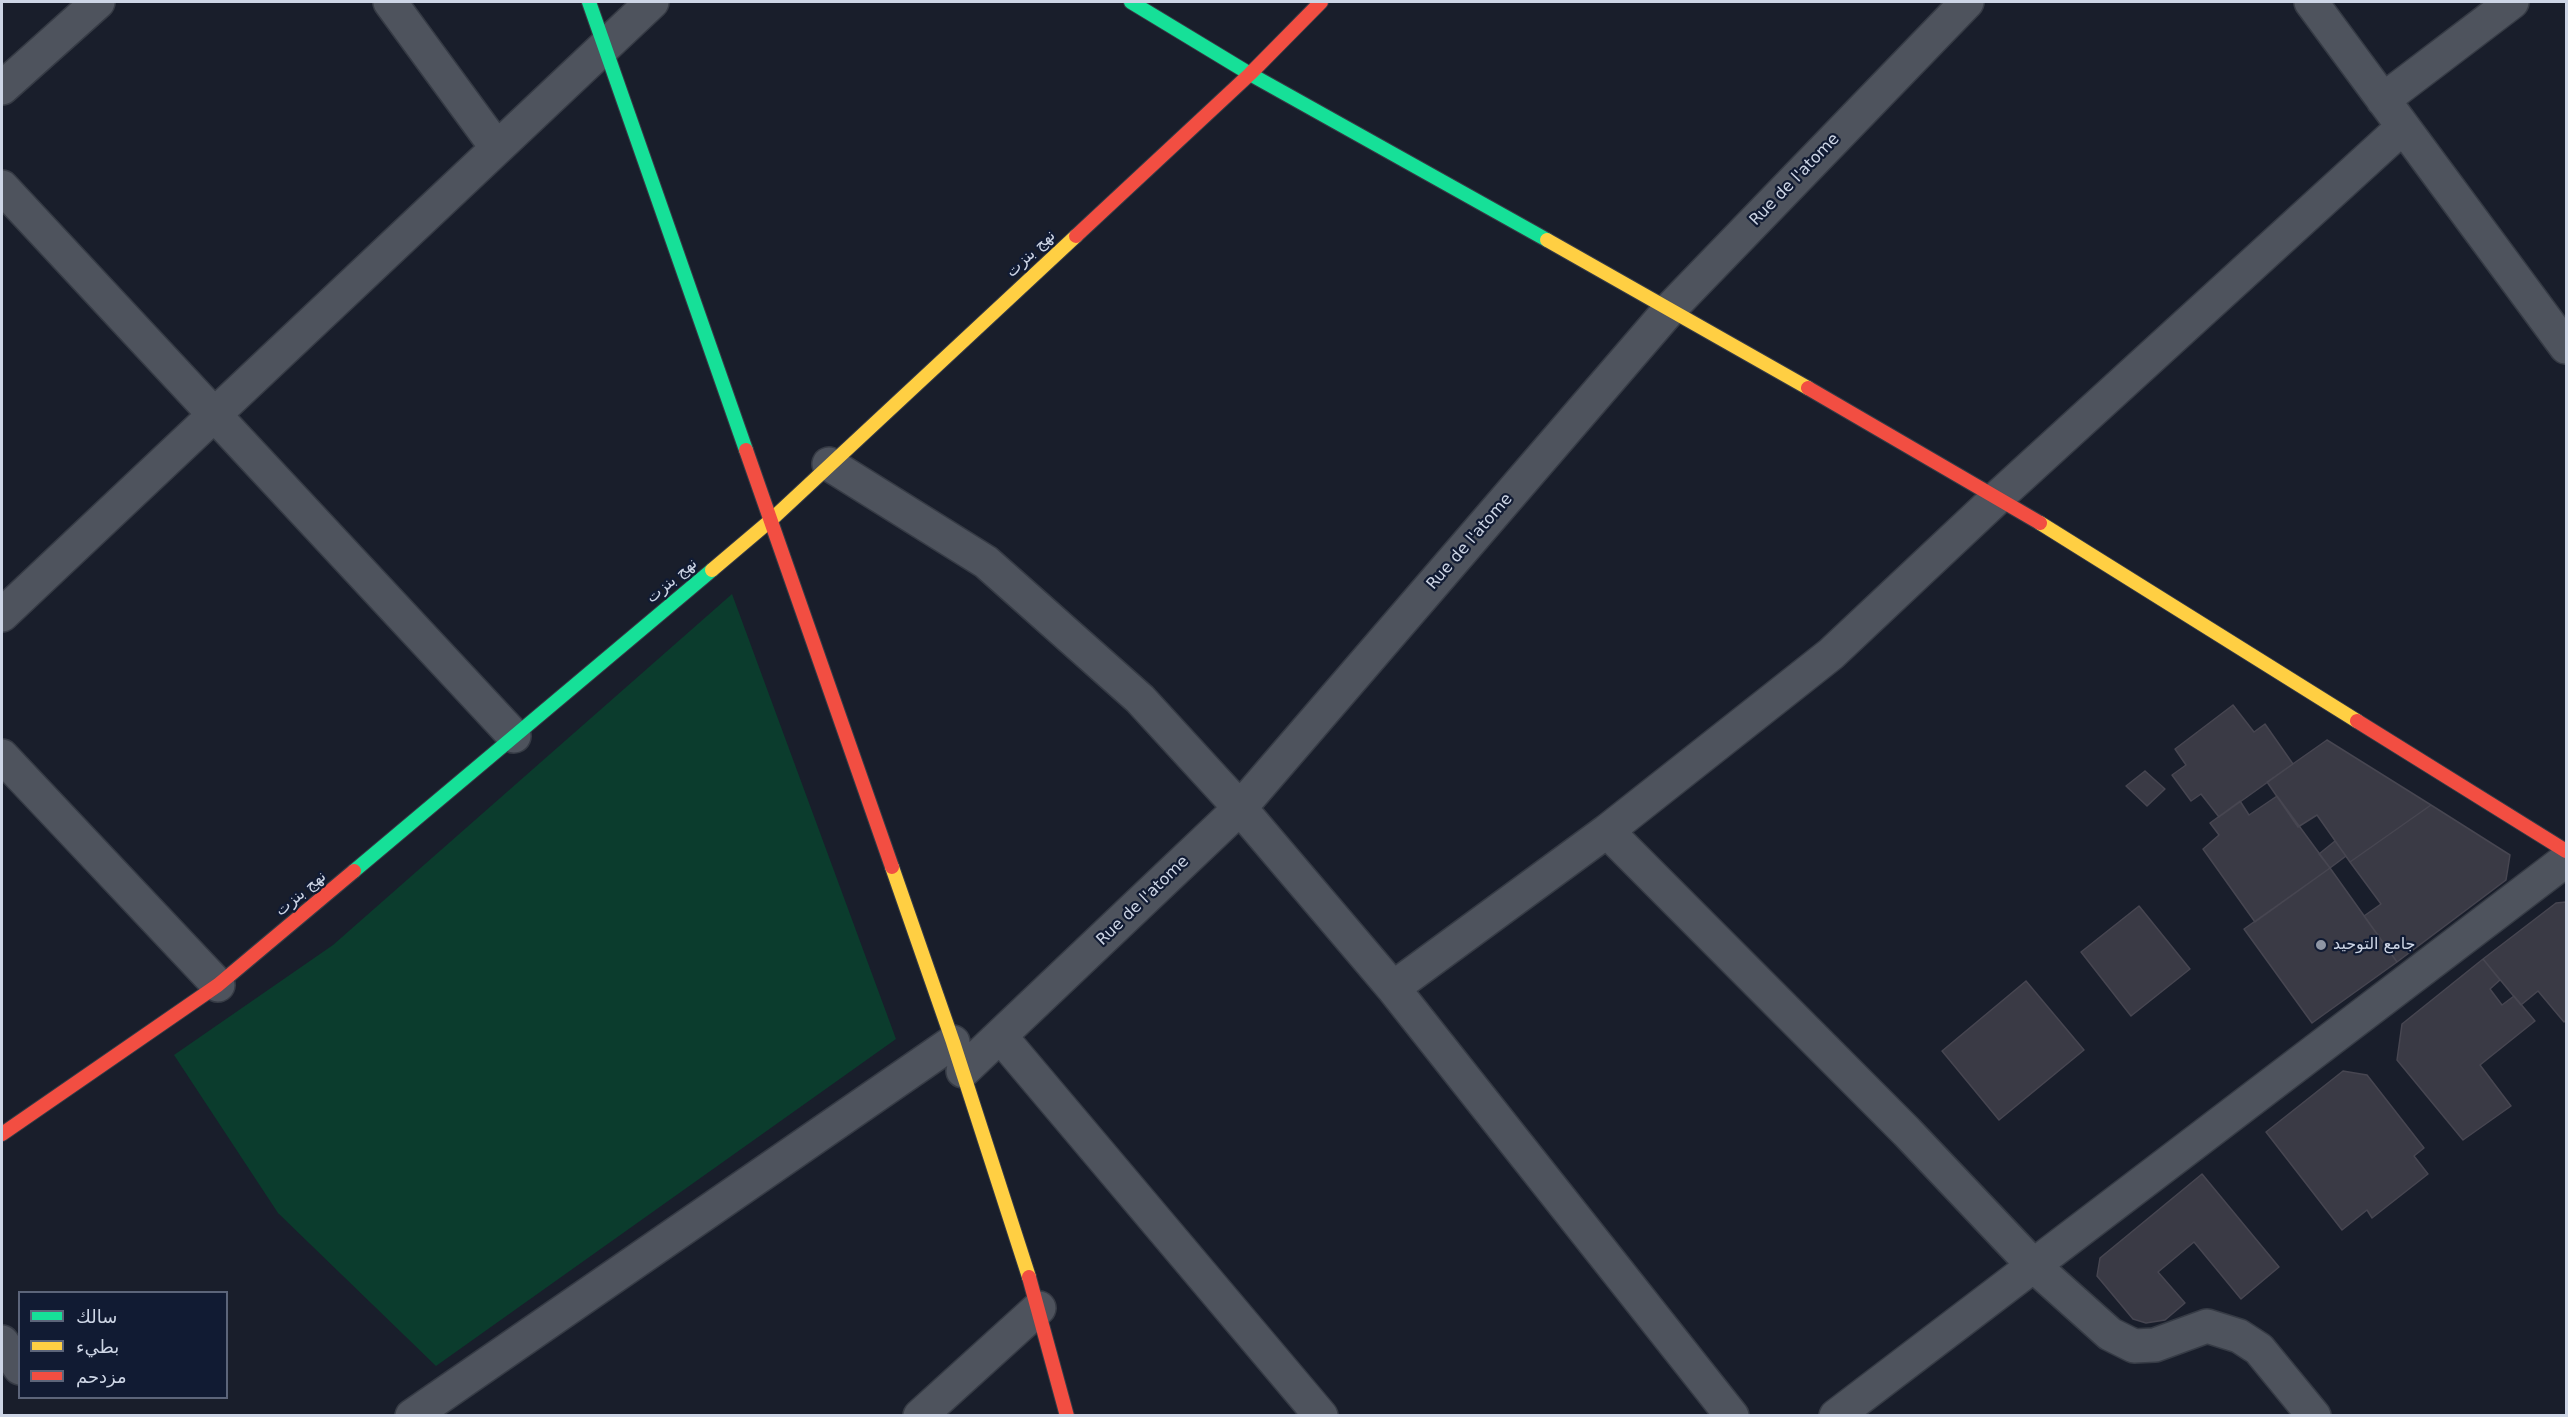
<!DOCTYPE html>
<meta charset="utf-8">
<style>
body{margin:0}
#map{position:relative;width:2568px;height:1417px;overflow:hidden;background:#191e2b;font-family:"DejaVu Sans",Cairo,sans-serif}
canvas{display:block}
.frame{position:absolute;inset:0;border:3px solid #cdd5e5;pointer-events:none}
.legend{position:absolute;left:18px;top:1291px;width:210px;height:108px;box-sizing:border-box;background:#111b33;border:2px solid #5c657a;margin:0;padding:8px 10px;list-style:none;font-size:18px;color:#cdd5e5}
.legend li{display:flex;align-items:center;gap:12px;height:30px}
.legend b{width:30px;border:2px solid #5c657a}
</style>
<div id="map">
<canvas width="2568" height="1417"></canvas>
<div class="frame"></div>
<ul class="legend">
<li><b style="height:8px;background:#16e098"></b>سالك</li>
<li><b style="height:8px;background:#ffcf43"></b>بطيء</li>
<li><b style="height:8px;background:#f24e42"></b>مزدحم</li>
</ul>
</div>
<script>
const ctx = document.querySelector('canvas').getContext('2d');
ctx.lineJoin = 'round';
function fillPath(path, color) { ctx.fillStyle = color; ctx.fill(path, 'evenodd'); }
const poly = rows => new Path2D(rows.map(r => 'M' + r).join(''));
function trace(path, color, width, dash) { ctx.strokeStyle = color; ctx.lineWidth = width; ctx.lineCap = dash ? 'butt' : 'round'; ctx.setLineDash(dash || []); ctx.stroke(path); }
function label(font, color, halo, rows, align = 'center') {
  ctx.font = font + ' "DejaVu Sans",Cairo,sans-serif'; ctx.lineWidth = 4.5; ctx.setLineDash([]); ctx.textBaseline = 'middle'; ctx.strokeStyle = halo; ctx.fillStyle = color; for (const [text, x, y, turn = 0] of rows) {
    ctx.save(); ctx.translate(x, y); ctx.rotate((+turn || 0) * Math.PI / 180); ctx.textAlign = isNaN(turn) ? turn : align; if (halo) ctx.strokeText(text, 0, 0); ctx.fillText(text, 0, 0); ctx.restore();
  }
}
const green = poly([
 [732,594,896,1039,436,1366,278,1213,174,1055,333,945]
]);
const building = poly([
 [2233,705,2254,732,2265,724,2293,764,2219,817,2201,794,2191,801,2172,775,2186,765,2175,749,2233,705],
 [2327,740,2431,805,2350,862,2317,815,2298,827,2267,782,2327,740],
 [2145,771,2165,789,2147,806,2126,786,2145,771],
 [2277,796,2330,868,2255,922,2203,849,2219,835,2210,823,2240,801,2249,815,2277,796],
 [2431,805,2510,855,2506,880,2397,962,2364,916,2381,904,2350,862,2431,805],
 [2335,841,2346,856,2330,868,2319,854,2335,841],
 [2330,868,2397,962,2312,1023,2244,929,2330,868],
 [2566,902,2566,1020,2564,1022,2538,991,2521,1005,2483,959,2556,903,2566,902],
 [2139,906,2190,969,2131,1016,2081,952,2139,906],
 [2483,959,2500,980,2490,989,2502,1005,2514,996,2535,1021,2480,1065,2511,1106,2463,1140,2397,1060,2402,1024,2483,959],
 [2026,981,2084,1050,1999,1120,1942,1051,2026,981],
 [2343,1071,2367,1075,2424,1148,2414,1156,2428,1174,2372,1218,2367,1210,2342,1230,2266,1132,2343,1071],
 [2202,1174,2279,1267,2241,1299,2194,1242,2158,1272,2185,1303,2165,1320,2146,1323,2133,1319,2097,1276,2100,1258,2202,1174]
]);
const street = poly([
 [390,2,497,148],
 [2311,2,2566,347],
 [2,88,98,2],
 [2383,100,2512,2],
 [2,187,514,736],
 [829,464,986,562,1140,699,1240,808,1393,988,1732,1416],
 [2,615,652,2],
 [2,756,218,985],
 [1607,831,1907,1132,2033,1265,2110,1334,2134,1346,2155,1345,2207,1326,2239,1336,2259,1349,2314,1416],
 [1393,988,1607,831,1831,654,1998,497,2403,127],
 [1001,1037,1321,1416],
 [963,1071,1240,808,1670,309,1967,2],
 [2,1342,20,1368],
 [412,1416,953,1042],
 [920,1416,1039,1308],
 [1836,1416,2566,860]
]);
const fast = poly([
 [589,2,746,450],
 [1131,2,1250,74,1547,240],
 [354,871,712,570]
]);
const slow = poly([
 [1547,240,1808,388],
 [2040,523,2357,721],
 [712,570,771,520,1076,236],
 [892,867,953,1042,1029,1277]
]);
const jam = poly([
 [1076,236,1250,74,1321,2],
 [1808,388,2040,523],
 [746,450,892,867],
 [2357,721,2566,851],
 [2,1134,218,985,354,871],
 [1029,1277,1067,1416]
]);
const markers = [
 [2321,945,6,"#8e95a4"]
];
const streetNames = [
 ["Rue de l'atome",1795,180,-46],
 ["نهج بنزت",1031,254,-43],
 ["Rue de l'atome",1470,542,-49],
 ["نهج بنزت",672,581,-40],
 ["نهج بنزت",301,894,-40],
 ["Rue de l'atome",1143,901,-44]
];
const poiNames = [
 ["جامع التوحيد",2333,945]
];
fillPath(green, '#0b3c2d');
fillPath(building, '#3a3a45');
trace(building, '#474651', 1.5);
trace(street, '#363b45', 36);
trace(fast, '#363b45', 16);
trace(slow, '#363b45', 16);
trace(jam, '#363b45', 16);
trace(street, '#4e535d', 33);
trace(fast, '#16e098', 14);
trace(slow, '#ffcf43', 14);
trace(jam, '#f24e42', 14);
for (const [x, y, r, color] of markers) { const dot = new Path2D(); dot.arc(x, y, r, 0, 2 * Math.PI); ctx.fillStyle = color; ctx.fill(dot); trace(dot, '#111b33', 2); }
label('16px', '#cdd5e5', '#111b33', streetNames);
label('16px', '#cdd5e5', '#111b33', poiNames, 'left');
</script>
